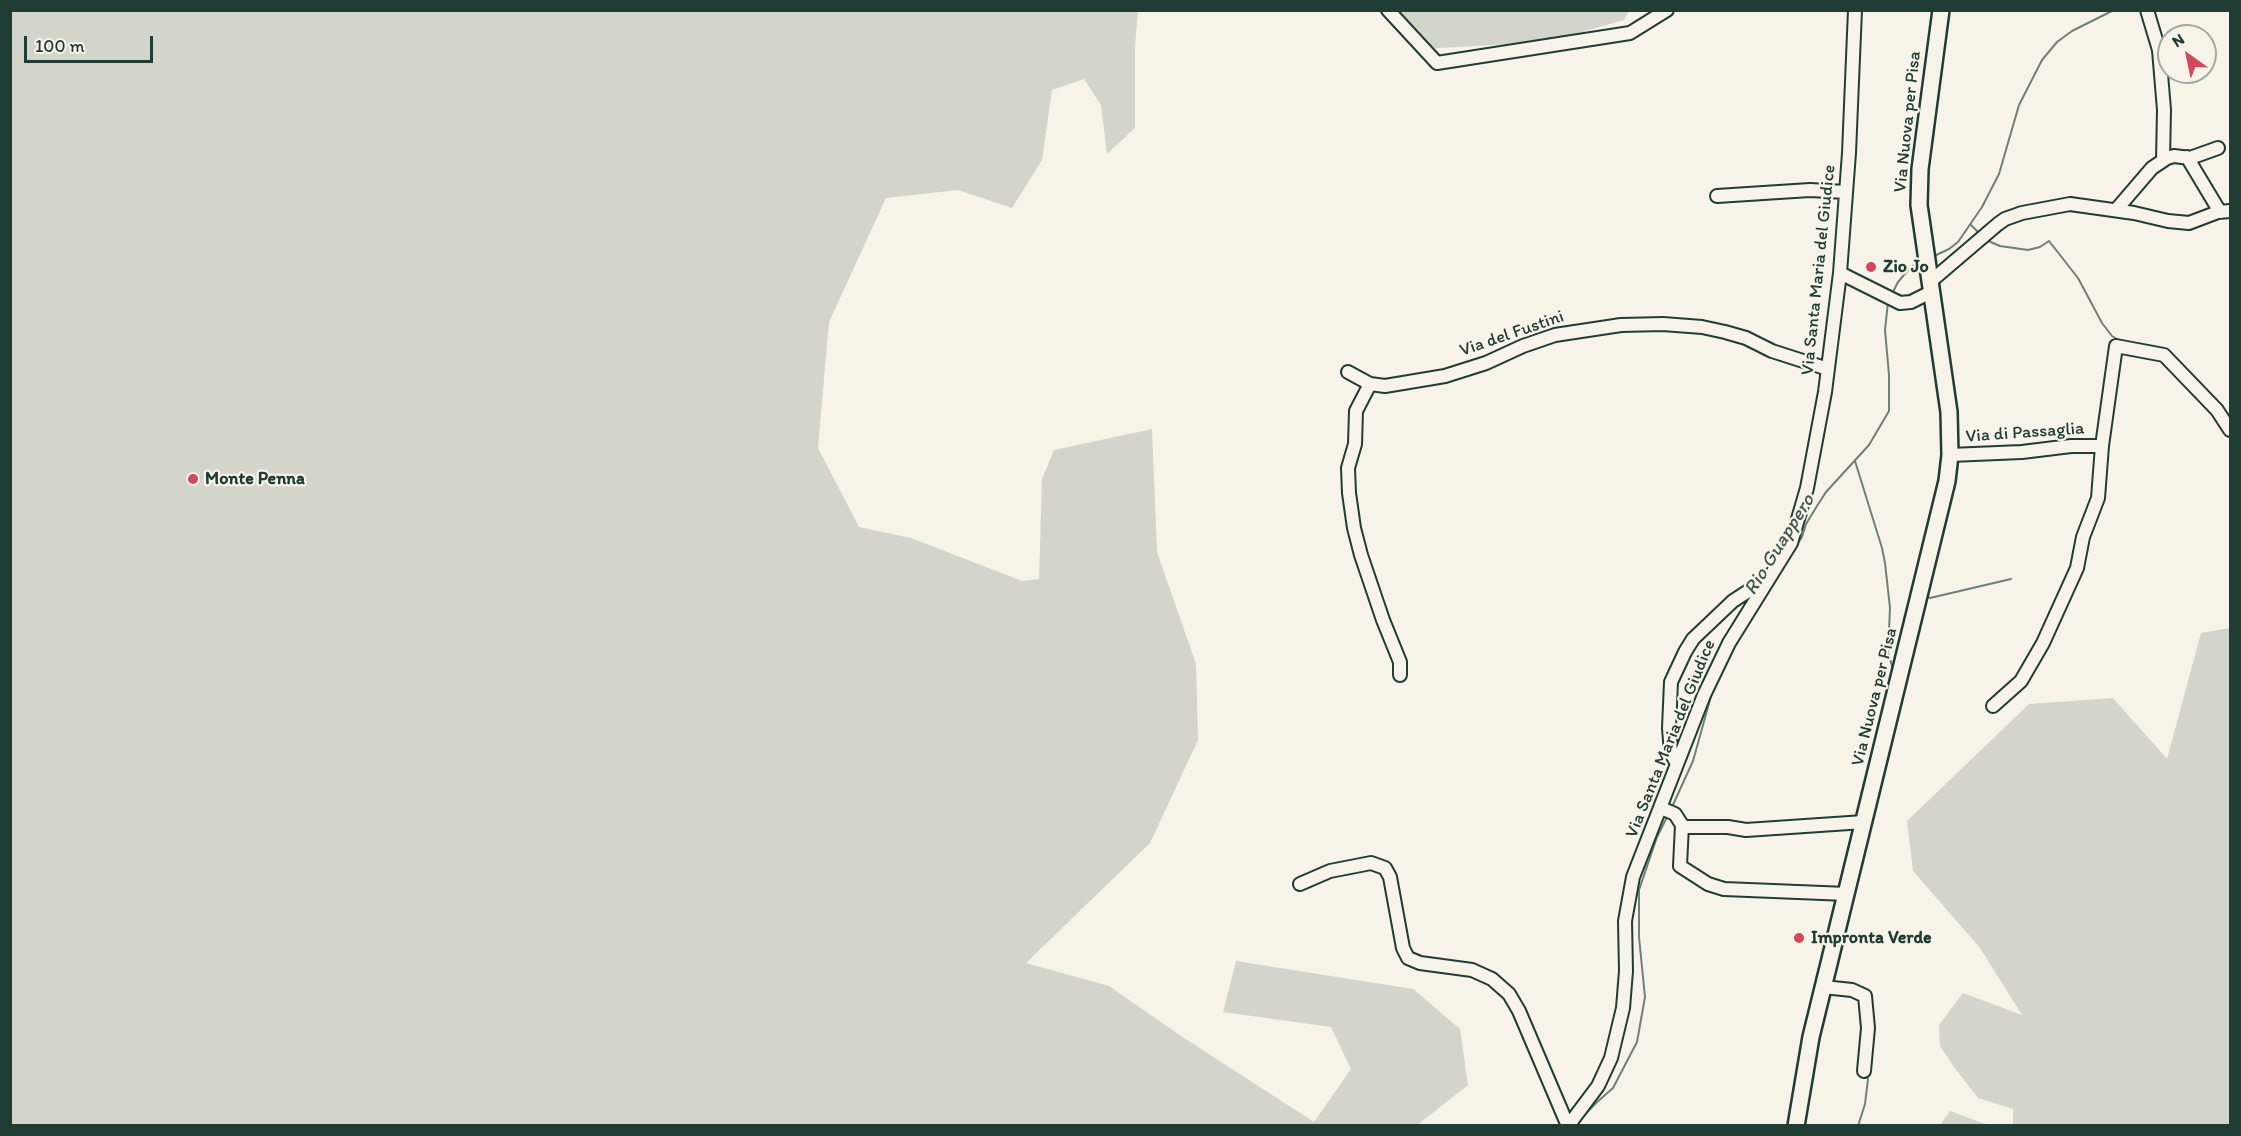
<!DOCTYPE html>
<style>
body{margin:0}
#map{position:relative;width:2241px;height:1136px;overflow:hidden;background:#f7f3e8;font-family:Itim,sans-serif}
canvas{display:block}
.frame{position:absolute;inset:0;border:12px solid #1f3d34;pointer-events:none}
.north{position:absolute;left:2157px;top:24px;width:60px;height:60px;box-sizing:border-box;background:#f7f3e8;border:2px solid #a1aaa0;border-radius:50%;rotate:327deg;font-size:16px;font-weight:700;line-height:24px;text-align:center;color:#1f3d34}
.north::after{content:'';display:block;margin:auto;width:21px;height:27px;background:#d1495b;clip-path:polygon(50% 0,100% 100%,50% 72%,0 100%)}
.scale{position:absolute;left:24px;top:36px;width:129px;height:27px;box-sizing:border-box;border:3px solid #1f3d34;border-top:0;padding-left:8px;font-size:18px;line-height:21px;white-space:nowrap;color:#1f3d34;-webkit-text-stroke:4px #f7f3e8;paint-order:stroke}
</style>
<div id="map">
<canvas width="2241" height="1136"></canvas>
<div class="frame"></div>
<div class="north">N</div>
<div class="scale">100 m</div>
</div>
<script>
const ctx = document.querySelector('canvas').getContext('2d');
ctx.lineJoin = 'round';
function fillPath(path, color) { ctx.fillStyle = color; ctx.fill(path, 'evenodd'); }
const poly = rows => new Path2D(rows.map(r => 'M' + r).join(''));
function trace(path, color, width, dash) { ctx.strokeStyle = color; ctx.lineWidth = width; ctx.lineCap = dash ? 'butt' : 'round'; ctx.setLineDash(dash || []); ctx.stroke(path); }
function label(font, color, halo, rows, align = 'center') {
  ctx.font = font + ' Itim,sans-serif'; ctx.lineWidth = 4.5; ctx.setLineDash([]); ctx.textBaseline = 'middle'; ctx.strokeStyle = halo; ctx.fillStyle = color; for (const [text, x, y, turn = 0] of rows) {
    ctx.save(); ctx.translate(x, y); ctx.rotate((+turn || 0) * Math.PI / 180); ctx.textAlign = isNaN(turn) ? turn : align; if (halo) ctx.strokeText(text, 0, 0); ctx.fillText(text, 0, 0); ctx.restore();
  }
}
const green = poly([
 [10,11,1138,11,1135,46,1135,128,1107,154,1101,105,1084,79,1052,90,1042,160,1012,208,958,190,886,198,829,322,818,448,859,527,911,538,1022,581,1039,579,1042,479,1054,450,1152,429,1157,552,1196,664,1198,740,1150,843,1026,963,1109,986,1181,1036,1314,1122,1351,1069,1331,1027,1223,1012,1236,961,1413,989,1460,1029,1468,1085,1416,1126,11,1125],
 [1377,11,1629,11,1624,20,1548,42,1422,49],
 [2230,628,2230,1125,2013,1125,2013,1109,1978,1098,1954,1067,1940,1046,1939,1025,1963,993,2022,1015,1980,948,1913,871,1907,821,2029,704,2113,698,2167,759,2201,633],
 [1950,1111,1988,1125,1940,1125]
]);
const stream = poly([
 [1971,225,1979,233],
 [1986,240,2000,246,2028,250,2040,247,2049,241,2078,278,2102,323,2112,336,2120,341],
 [1932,257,1949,249,1958,242,1982,207,1999,174,2019,105,2042,60,2057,42,2072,31,2114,10],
 [1892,294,1898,282,1909,269,1921,260],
 [2204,388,2218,403],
 [1855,461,1882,548,1885,563,1890,608,1888,653,1894,672],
 [1770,588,1802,537,1806,524,1817,506,1826,492,1869,445,1889,411,1889,375,1885,330,1888,302],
 [1927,596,1930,598,2011,579],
 [1724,667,1736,643],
 [1672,807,1693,761,1713,689],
 [1577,1123,1596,1103,1613,1088,1637,1042,1645,997,1639,937,1639,890,1657,837,1668,815],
 [1858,1126,1865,1104,1868,1079]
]);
const minor = poly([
 [1388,10,1437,63,1630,33,1667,10],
 [2147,10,2159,50,2164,110,2163,160],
 [2187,157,2220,212],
 [1717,196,1810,190,1846,192],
 [2116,210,2152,168,2167,158,2174,156,2190,158,2218,148],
 [1840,273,1900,303,1911,302,1931,292],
 [1930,282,1998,224,2005,219,2022,213,2070,204,2134,213,2168,221,2189,223,2218,212,2230,211],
 [1348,372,1370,384,1385,386,1445,376,1486,363,1523,346,1555,335,1621,325,1663,324,1702,327,1725,332,1746,338,1772,351,1828,369],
 [1370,384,1356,411,1355,444,1348,468,1349,493,1354,528,1361,555,1383,620,1400,662,1400,675],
 [1950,455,2022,452,2071,446,2102,446],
 [1993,706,2021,681,2043,643,2077,568,2083,537,2098,498,2102,446,2116,346,2164,355,2217,410,2230,430],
 [1677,764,1671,753,1669,728,1671,682,1685,652,1693,639,1733,601,1750,590,1766,583],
 [1661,808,1675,814,1682,825,1686,827,1728,827,1746,830,1864,822],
 [1682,825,1680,866,1708,884,1724,889,1847,894],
 [1300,884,1330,871,1371,863,1385,868,1390,877,1403,948,1408,958,1420,963,1472,970,1492,979,1509,994,1519,1011,1568,1126],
 [1823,987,1852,990,1865,996,1868,1028,1864,1071],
 [1568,1126,1598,1086,1611,1058,1623,1008,1626,971,1625,921,1633,877,1704,695,1729,643,1791,543,1807,488,1825,392,1840,273,1849,153,1855,10]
]);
const major = poly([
 [1796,1126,1811,1037,1947,481,1950,455,1949,412,1919,205,1920,169,1941,10]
]);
const markers = [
 [1871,267,6,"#d1495b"],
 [193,479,6,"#d1495b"],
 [1799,938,6,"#d1495b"]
];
const streetNames = [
 ["Via Nuova per Pisa",1908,122,-84],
 ["Via Santa Maria del Giudice",1819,270,-84],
 ["Via del Fustini",1512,334,-19],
 ["Via di Passaglia",2025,433,-4],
 ["Via Nuova per Pisa",1875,697,-76],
 ["Via Santa Maria del Giudice",1671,739,-68]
];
const poiNames = [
 ["Zio Jo",1883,267],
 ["Monte Penna",205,479],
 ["Impronta Verde",1811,938]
];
const waterNames = [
 ["Rio Guappero",1780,545,-58]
];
fillPath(green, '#d3d5ca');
trace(stream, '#6f8077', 2);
trace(minor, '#1f3d34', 16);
trace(major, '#1f3d34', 20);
trace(minor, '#f7f3e8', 12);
trace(major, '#f7f3e8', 15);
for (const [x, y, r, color] of markers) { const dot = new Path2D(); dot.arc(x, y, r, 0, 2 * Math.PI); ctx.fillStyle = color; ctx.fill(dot); trace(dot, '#f7f3e8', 2); }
label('18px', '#1f3d34', '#f7f3e8', streetNames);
label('bold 18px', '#1f3d34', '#f7f3e8', poiNames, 'left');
label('italic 20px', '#405950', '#f7f3e8', waterNames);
</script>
